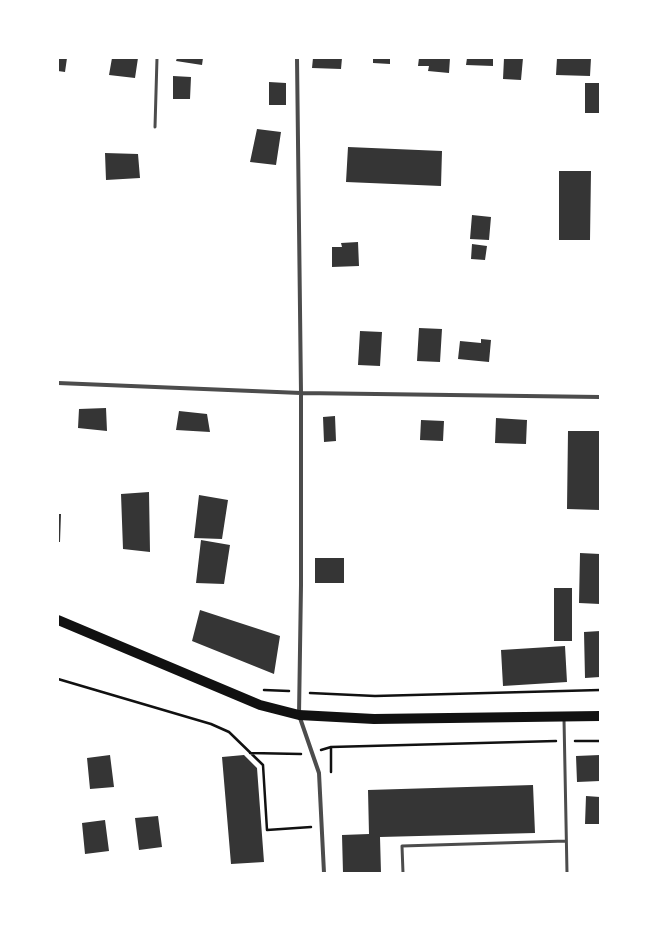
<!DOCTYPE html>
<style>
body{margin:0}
#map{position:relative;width:658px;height:931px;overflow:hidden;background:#fff;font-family:"Roboto Serif",serif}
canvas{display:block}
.frame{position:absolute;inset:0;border:59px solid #fff;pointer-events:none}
</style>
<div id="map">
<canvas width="658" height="931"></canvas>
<div class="frame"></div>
</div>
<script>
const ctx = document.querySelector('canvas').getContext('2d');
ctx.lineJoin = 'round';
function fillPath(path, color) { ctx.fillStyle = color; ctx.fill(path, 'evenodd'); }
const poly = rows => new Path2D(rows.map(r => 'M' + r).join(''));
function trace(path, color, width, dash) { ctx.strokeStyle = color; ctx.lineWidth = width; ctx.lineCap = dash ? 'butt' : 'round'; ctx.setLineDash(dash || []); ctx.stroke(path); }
const building = poly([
 [58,58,67,58,65,72,58,71],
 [112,58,138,58,135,78,109,75],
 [177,58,203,58,202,65,176,61],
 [313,58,342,58,341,69,312,68],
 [373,58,390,58,390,64,373,63],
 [419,58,450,58,449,73,428,71,429,66,418,66],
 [467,58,493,58,493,66,466,65],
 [504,58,523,58,521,80,503,79],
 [557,58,591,58,590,76,556,75],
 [173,76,191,77,190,99,173,99],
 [269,82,286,83,286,105,269,105],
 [585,83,600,83,600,113,585,113],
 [257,129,281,132,276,165,250,162],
 [348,147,442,151,441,186,346,182],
 [105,153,138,154,140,178,106,180],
 [559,171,591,171,590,240,559,240],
 [472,215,491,217,489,240,470,239],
 [358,242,359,266,332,267,332,247,342,247,341,243],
 [472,244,487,246,485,260,471,259],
 [419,328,442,329,440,362,417,361],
 [360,331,382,332,380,366,358,365],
 [481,339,491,340,489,362,458,359,460,341,481,343],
 [106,408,107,431,78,428,79,409],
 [179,411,207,414,210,432,176,430],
 [335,416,336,441,324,442,323,417],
 [496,418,527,420,526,444,495,443],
 [421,420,444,421,443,441,420,440],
 [568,431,600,431,600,510,567,509],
 [149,492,150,552,123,549,121,494],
 [199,495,228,500,222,539,194,538],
 [58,514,61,514,60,542,58,542],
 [201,540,230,545,224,584,196,583],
 [580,553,600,554,600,604,579,603],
 [315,558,344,558,344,583,315,583],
 [554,588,572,588,572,641,554,641],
 [200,610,280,636,274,674,192,641],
 [600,631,600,677,585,678,584,632],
 [565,646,567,682,503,686,501,650],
 [110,755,114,787,90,789,87,758],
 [244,755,257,768,264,862,231,864,222,757],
 [600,755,600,781,577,782,576,756],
 [533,785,535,833,380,837,381,873,343,873,342,835,369,834,368,790],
 [586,796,600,797,600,824,585,824],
 [158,816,162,847,139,850,135,818],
 [105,820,109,851,85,854,82,823]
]);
const path = poly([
 [58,679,211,724,229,732,263,765,267,830,311,827],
 [264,690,289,691],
 [310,693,375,696,600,690],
 [575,741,600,741],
 [321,750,331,747,556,741],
 [250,753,301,754],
 [331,772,331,747]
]);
const service = poly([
 [155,127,157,58],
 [564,719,567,873],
 [403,873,402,846,566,841]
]);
const minor = poly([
 [297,58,301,393,301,585,299,715,319,773,324,873],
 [58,383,301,393,600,397]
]);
const primary = poly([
 [58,620,260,705,299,715,374,719,600,716]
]);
fillPath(building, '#353535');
trace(path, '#111', 2.5);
trace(service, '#4c4c4c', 3);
trace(minor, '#4c4c4c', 4);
trace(primary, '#111', 10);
</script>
